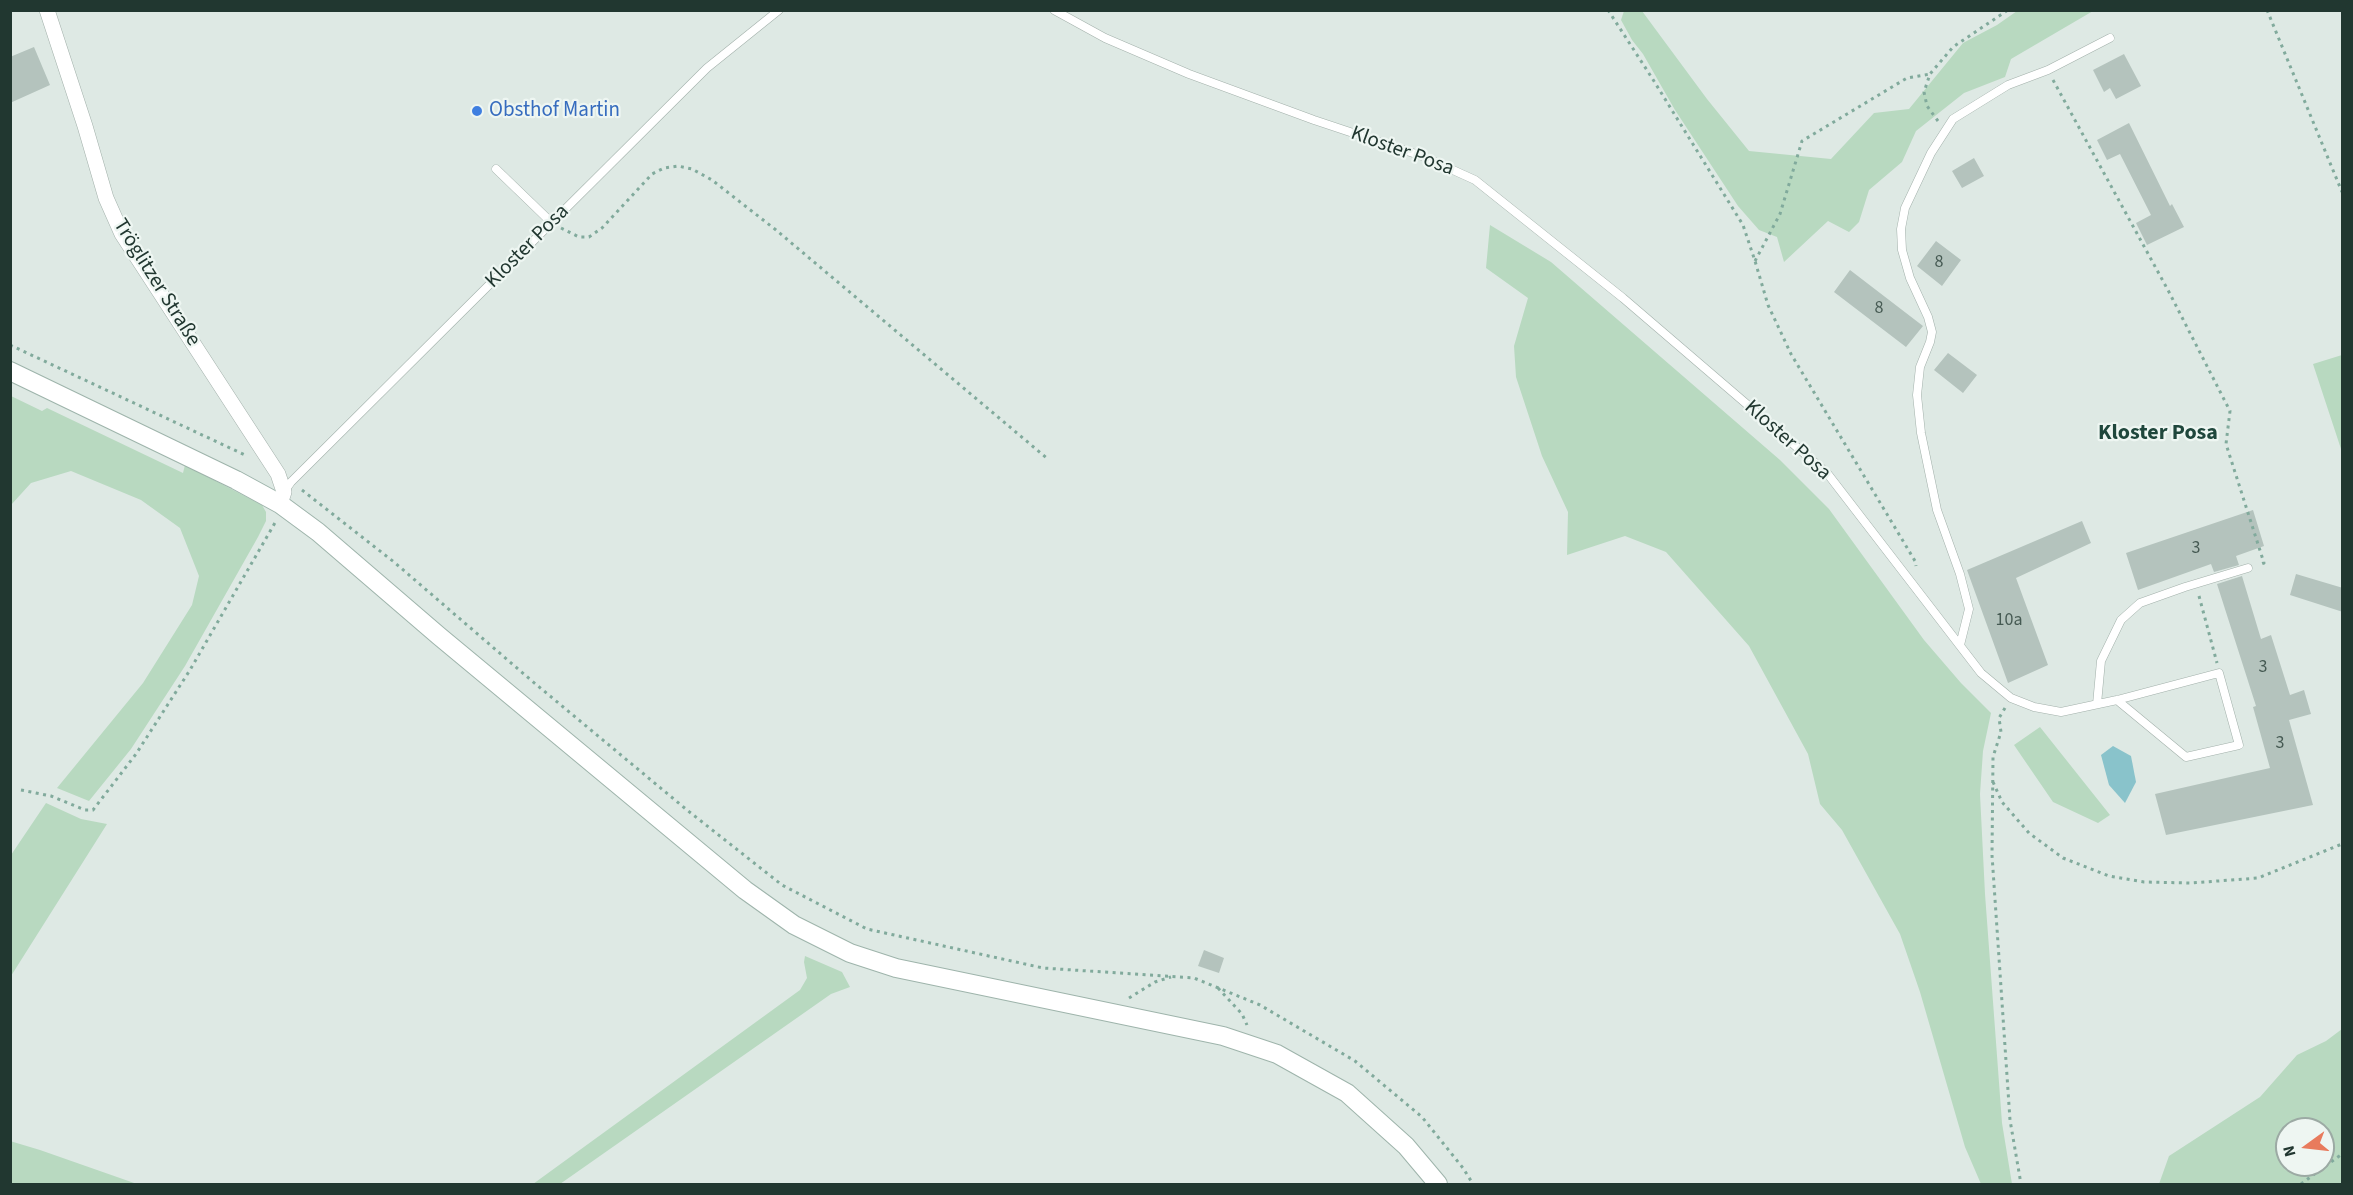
<!DOCTYPE html>
<meta charset="utf-8">
<style>
body{margin:0}
#map{position:relative;width:2353px;height:1195px;overflow:hidden;background:#dee9e4;font-family:"Source Sans 3",sans-serif}
canvas{display:block}
.frame{position:absolute;inset:0;border:12px solid #213730;pointer-events:none}
.north{position:absolute;left:2275px;top:1117px;width:60px;height:60px;box-sizing:border-box;background:#eef6f2;border:2px solid #9caaa4;border-radius:50%;rotate:255deg;font-size:16px;font-weight:700;line-height:24px;text-align:center;color:#213730}
.north::after{content:'';display:block;margin:auto;width:21px;height:27px;background:#e87b5d;clip-path:polygon(50% 0,100% 100%,50% 72%,0 100%)}
</style>
<div id="map">
<canvas width="2353" height="1195"></canvas>
<div class="frame"></div>
<div class="north">N</div>
</div>
<script>
const ctx = document.querySelector('canvas').getContext('2d');
ctx.lineJoin = 'round';
function fillPath(path, color) { ctx.fillStyle = color; ctx.fill(path, 'evenodd'); }
const poly = rows => new Path2D(rows.map(r => 'M' + r).join(''));
function trace(path, color, width, dash) { ctx.strokeStyle = color; ctx.lineWidth = width; ctx.lineCap = dash ? 'butt' : 'round'; ctx.setLineDash(dash || []); ctx.stroke(path); }
function label(font, color, halo, rows, align = 'center') {
  ctx.font = font + ' "Source Sans 3",sans-serif'; ctx.lineWidth = 4.5; ctx.setLineDash([]); ctx.textBaseline = 'middle'; ctx.strokeStyle = halo; ctx.fillStyle = color; for (const [text, x, y, turn = 0] of rows) {
    ctx.save(); ctx.translate(x, y); ctx.rotate((+turn || 0) * Math.PI / 180); ctx.textAlign = isNaN(turn) ? turn : align; if (halo) ctx.strokeText(text, 0, 0); ctx.fillText(text, 0, 0); ctx.restore();
  }
}
const green = poly([
 [1624,11,1642,11,1707,99,1749,151,1831,159,1874,113,1909,109,1963,43,1997,25,2017,11,2093,11,2011,59,2005,77,1964,93,1916,131,1902,162,1869,190,1859,222,1849,232,1828,221,1784,262,1777,237,1759,230,1738,206,1675,110,1643,54,1632,40,1621,20],
 [1490,225,1551,262,1780,460,1829,509,1924,640,1961,683,1991,713,1983,751,1980,794,1985,894,2002,1123,2012,1184,1981,1184,1965,1147,1920,992,1900,934,1842,830,1820,804,1808,754,1749,646,1666,552,1625,536,1567,555,1568,512,1542,456,1516,377,1514,346,1528,298,1486,268],
 [2342,355,2342,452,2313,364],
 [11,396,42,411,47,408,183,473,185,465,262,505,266,512,266,521,258,537,185,666,131,749,89,801,57,788,143,683,192,605,199,576,180,528,141,500,71,471,31,483,11,505],
 [2040,727,2110,815,2098,823,2053,802,2014,745],
 [46,803,81,819,107,824,11,976,11,855],
 [805,956,842,972,850,987,831,994,560,1184,533,1184,800,990,807,978,804,962],
 [2342,1029,2342,1184,2159,1184,2169,1156,2260,1097,2297,1055,2326,1041],
 [2287,1129,2323,1129,2323,1165,2287,1165],
 [10,1141,40,1150,137,1184,11,1184]
]);
const water = poly([
 [2113,746,2131,756,2136,782,2125,803,2109,785,2101,755]
]);
const building = poly([
 [34,47,50,85,10,103,10,57],
 [2124,54,2141,86,2116,99,2110,88,2104,92,2093,70],
 [2129,123,2170,206,2172,204,2184,227,2147,245,2136,223,2151,215,2120,154,2107,160,2097,140],
 [1974,158,1984,176,1962,188,1952,171],
 [1936,241,1961,260,1942,286,1917,266],
 [1850,270,1923,326,1906,347,1834,292],
 [1948,353,1977,375,1963,393,1934,370],
 [2253,510,2264,546,2236,556,2239,565,2214,572,2211,564,2138,590,2126,553],
 [2082,521,2091,543,2016,578,2048,665,2008,683,1967,570],
 [2296,574,2343,588,2343,612,2290,595],
 [2242,576,2261,639,2271,635,2290,695,2304,690,2311,714,2289,720,2313,805,2166,835,2155,794,2270,768,2253,707,2256,706,2217,584],
 [1204,950,1224,958,1219,973,1198,966]
]);
const path = poly([
 [1608,10,1652,78,1743,225,1755,261,1768,305,1791,354,1915,561,1916,566],
 [2267,10,2342,192],
 [2053,80,2169,292,2230,411,2226,444,2264,563,2259,565],
 [1938,121,1927,106,1924,92,1930,74,1953,47,2008,10],
 [561,228,579,237,589,237,602,228,652,174,664,168,678,166,692,169,712,180,776,230,1049,460],
 [1755,261,1780,214,1802,141,1907,78,1930,74],
 [10,345,245,455],
 [302,490,394,562,532,681,687,810,782,885,867,929,1043,968,1194,978,1260,1005,1355,1061,1422,1117,1463,1168,1473,1184],
 [2199,596,2217,663],
 [2005,708,1999,718,2001,732,1993,757,1992,855,2010,1120,2021,1184],
 [1993,782,2002,802,2029,833,2063,858,2109,876,2144,882,2191,883,2258,878,2342,844],
 [21,790,51,796,85,810,93,810,136,754,190,670,276,521],
 [1218,988,1242,1014,1247,1025],
 [1129,998,1155,982,1171,977],
 [2301,1184,2342,1154]
]);
const lane = poly([
 [1054,10,1105,38,1189,74,1314,120,1422,156,1475,180,1623,298,1827,473,1981,673,2011,698,2034,707,2061,712,2117,700,2219,673,2239,745,2186,757,2117,700],
 [496,169,552,223],
 [284,492,291,482,707,68,779,10],
 [1960,645,1969,609,1960,574,1937,510,1921,433,1917,395,1920,367,1930,342,1932,332,1928,317,1910,278,1902,250,1901,229,1905,208,1931,153,1953,119,2008,85,2048,70,2110,38],
 [2097,704,2101,661,2121,620,2140,603,2185,587,2248,568]
]);
const street = poly([
 [47,10,85,126,106,198,122,234,278,474,284,492,280,504]
]);
const secondary = poly([
 [10,371,236,480,280,504,318,532,439,636,745,890,794,925,850,953,896,968,1223,1036,1277,1054,1347,1093,1406,1146,1438,1184]
]);
const markers = [
 [477,111,6,"#3f7fe0"]
];
const numberNames = [
 ["8",1939,263],
 ["8",1879,309],
 ["3",2196,549],
 ["10a",2009,621],
 ["3",2263,668],
 ["3",2280,744]
];
const shopNames = [
 ["Obsthof Martin",489,111]
];
const streetNames = [
 ["Kloster Posa",1402,152,20],
 ["Kloster Posa",528,247,-45],
 ["Tröglitzer Straße",156,283,58],
 ["Kloster Posa",1787,441,42]
];
const neighbourhoodNames = [
 ["Kloster Posa",2158,434]
];
fillPath(green, '#b8d9c0');
fillPath(water, '#89c3cb');
fillPath(building, '#b4c3bd');
trace(lane, '#a2b0aa', 9);
trace(street, '#a2b0aa', 16);
trace(secondary, '#9eb4ab', 20);
trace(path, '#81aa9c', 3, [3, 4.5]);
trace(lane, '#fff', 8);
trace(street, '#fff', 15);
trace(secondary, '#fff', 18);
for (const [x, y, r, color] of markers) { const dot = new Path2D(); dot.arc(x, y, r, 0, 2 * Math.PI); ctx.fillStyle = color; ctx.fill(dot); trace(dot, '#eef6f2', 2); }
label('18px', '#465a53', null, numberNames);
label('21px', '#366cbe', '#eef6f2', shopNames, 'left');
label('21px', '#213730', '#eef6f2', streetNames);
label('bold 22px', '#1f473c', '#eef6f2', neighbourhoodNames);
</script>
